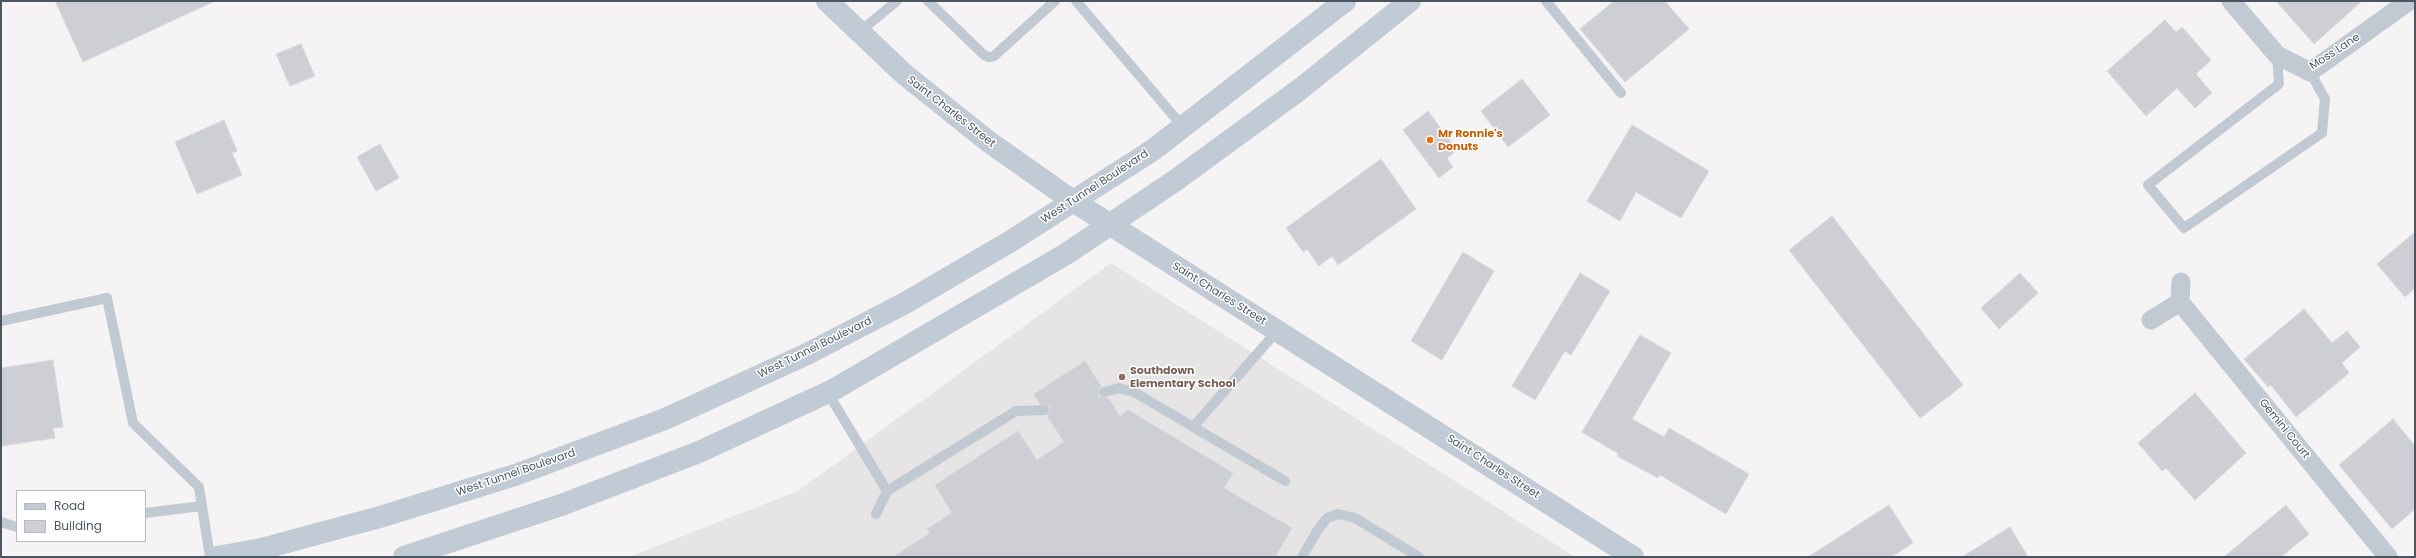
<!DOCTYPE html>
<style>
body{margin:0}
#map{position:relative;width:2416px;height:558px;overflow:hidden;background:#f5f3f3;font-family:Poppins,sans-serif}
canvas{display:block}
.frame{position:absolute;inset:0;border:2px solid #4a5661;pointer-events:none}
.legend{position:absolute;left:16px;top:490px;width:130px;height:52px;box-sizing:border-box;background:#fff;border:1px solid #b7bbc0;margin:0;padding:5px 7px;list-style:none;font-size:12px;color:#4a5661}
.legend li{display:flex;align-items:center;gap:8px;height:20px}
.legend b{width:20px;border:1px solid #b7bbc0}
</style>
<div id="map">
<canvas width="2416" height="558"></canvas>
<div class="frame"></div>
<ul class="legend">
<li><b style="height:5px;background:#c1cbd6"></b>Road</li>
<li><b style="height:11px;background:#cdcfd5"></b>Building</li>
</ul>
</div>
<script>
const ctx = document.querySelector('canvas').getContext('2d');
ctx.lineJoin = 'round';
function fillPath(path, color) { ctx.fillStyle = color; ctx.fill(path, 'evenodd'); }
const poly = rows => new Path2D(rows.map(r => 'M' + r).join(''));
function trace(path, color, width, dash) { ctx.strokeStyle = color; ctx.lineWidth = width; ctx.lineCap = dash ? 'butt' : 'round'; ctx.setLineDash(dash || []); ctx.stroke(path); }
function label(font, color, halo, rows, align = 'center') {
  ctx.font = font + ' Poppins,sans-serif'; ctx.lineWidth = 3; ctx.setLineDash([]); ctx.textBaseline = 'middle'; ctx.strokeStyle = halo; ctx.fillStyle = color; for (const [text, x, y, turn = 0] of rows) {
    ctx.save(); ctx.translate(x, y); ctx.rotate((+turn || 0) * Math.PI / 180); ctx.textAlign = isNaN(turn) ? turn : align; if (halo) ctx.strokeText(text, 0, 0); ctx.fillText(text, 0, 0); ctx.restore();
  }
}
const education = poly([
 [1111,263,1575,557,629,557,798,491]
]);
const building = poly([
 [55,1,215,1,83,62,55,1],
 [1614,1,1665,1,1689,29,1625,82,1580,29,1614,1],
 [2276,1,2362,1,2314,44,2276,1],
 [2165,20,2176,32,2182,27,2211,60,2196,74,2212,93,2195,108,2177,88,2146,116,2107,71,2165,20],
 [301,44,315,76,290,86,276,54,301,44],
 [1522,79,1550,115,1508,147,1481,111,1522,79],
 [1428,111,1457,150,1447,158,1453,167,1439,178,1403,130,1428,111],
 [224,120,237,151,232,153,242,175,197,194,175,142,224,120],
 [1632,125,1709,171,1681,218,1636,192,1620,221,1587,201,1632,125],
 [380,144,399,178,376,191,357,157,380,144],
 [1381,159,1416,209,1338,265,1332,256,1319,266,1307,249,1303,252,1286,228,1381,159],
 [1832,216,1963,385,1920,418,1789,250,1832,216],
 [2415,232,2415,288,2405,297,2377,264,2415,232],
 [1463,252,1494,271,1442,360,1411,341,1463,252],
 [1580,273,1610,291,1571,355,1565,351,1535,400,1512,386,1580,273],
 [2020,273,2038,293,1999,329,1981,308,2020,273],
 [2304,309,2332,343,2347,331,2360,347,2342,363,2349,373,2296,417,2271,385,2268,387,2244,359,2304,309],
 [1640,335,1671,353,1632,419,1664,437,1669,428,1749,474,1726,514,1660,475,1658,478,1617,456,1619,454,1582,432,1640,335],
 [53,360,63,427,53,428,55,438,1,446,1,368,53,360],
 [1085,361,1101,386,1098,391,1099,396,1108,398,1120,416,1128,410,1233,473,1224,488,1292,528,1275,557,893,557,930,533,927,529,952,513,935,485,1018,431,1037,460,1064,442,1047,416,1050,410,1049,406,1040,404,1034,394,1085,361],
 [2195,393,2246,453,2195,500,2166,468,2162,471,2138,443,2195,393],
 [2393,419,2415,446,2415,509,2392,529,2339,465,2393,419],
 [1889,505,1913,543,1891,557,1808,557,1889,505],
 [2286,505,2309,534,2281,557,2224,557,2286,505],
 [2010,527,2028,557,1962,557,2010,527]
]);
const lane = poly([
 [928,1,984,55,989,57,994,56,1055,1],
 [1076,1,1183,127],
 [1546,1,1621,93],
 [858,33,897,1],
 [2277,55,2279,84,2148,185,2184,228,2322,133,2325,99,2310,72],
 [1,321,107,298,133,423,199,487,210,557],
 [1104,392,1119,388,1134,392,1285,481],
 [828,393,887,491,1016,411,1044,410],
 [1193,427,1278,330],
 [145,513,202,506],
 [876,514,887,491],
 [1,522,17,527],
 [1302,557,1317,531,1327,518,1338,514,1355,518,1419,557]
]);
const street = poly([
 [2231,1,2277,55,2310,72,2409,1],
 [2180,302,2388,557],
 [2151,320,2180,302,2181,282]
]);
const secondary = poly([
 [827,1,904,74,989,142,1073,201,1633,557],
 [217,557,261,549,380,517,515,475,665,419,807,354,907,302,1011,241,1153,150,1345,1],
 [404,557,564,504,699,452,833,390,1066,254,1176,180,1299,90,1410,1]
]);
const markers = [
 [1430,140,4,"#e8710a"],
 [1122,377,4,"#8d6e63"]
];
const streetNames = [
 ["Moss Lane",2335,52,-33],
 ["Saint Charles Street",951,112,38],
 ["West Tunnel Boulevard",1095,187,-33],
 ["Saint Charles Street",1219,294,32],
 ["West Tunnel Boulevard",815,348,-26],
 ["Gemini Court",2284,429,51],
 ["Saint Charles Street",1493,467,33],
 ["West Tunnel Boulevard",516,473,-19]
];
const foodNames = [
 ["Mr Ronnie's",1438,134],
 ["Donuts",1438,147]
];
const educationNames = [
 ["Southdown",1130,371],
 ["Elementary School",1130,384]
];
fillPath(education, '#e6e4e5');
fillPath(building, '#cdcfd5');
trace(building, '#d7d9de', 1);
trace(lane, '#c1cad2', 10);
trace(street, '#c1cad2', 19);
trace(secondary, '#c1cbd6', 22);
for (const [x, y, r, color] of markers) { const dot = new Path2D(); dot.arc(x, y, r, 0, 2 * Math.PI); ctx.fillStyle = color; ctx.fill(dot); trace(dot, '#fff', 1.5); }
label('11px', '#4a5661', '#fff', streetNames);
label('bold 11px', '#c56008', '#fff', foodNames, 'left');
label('bold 11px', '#785e54', '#fff', educationNames, 'left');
</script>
